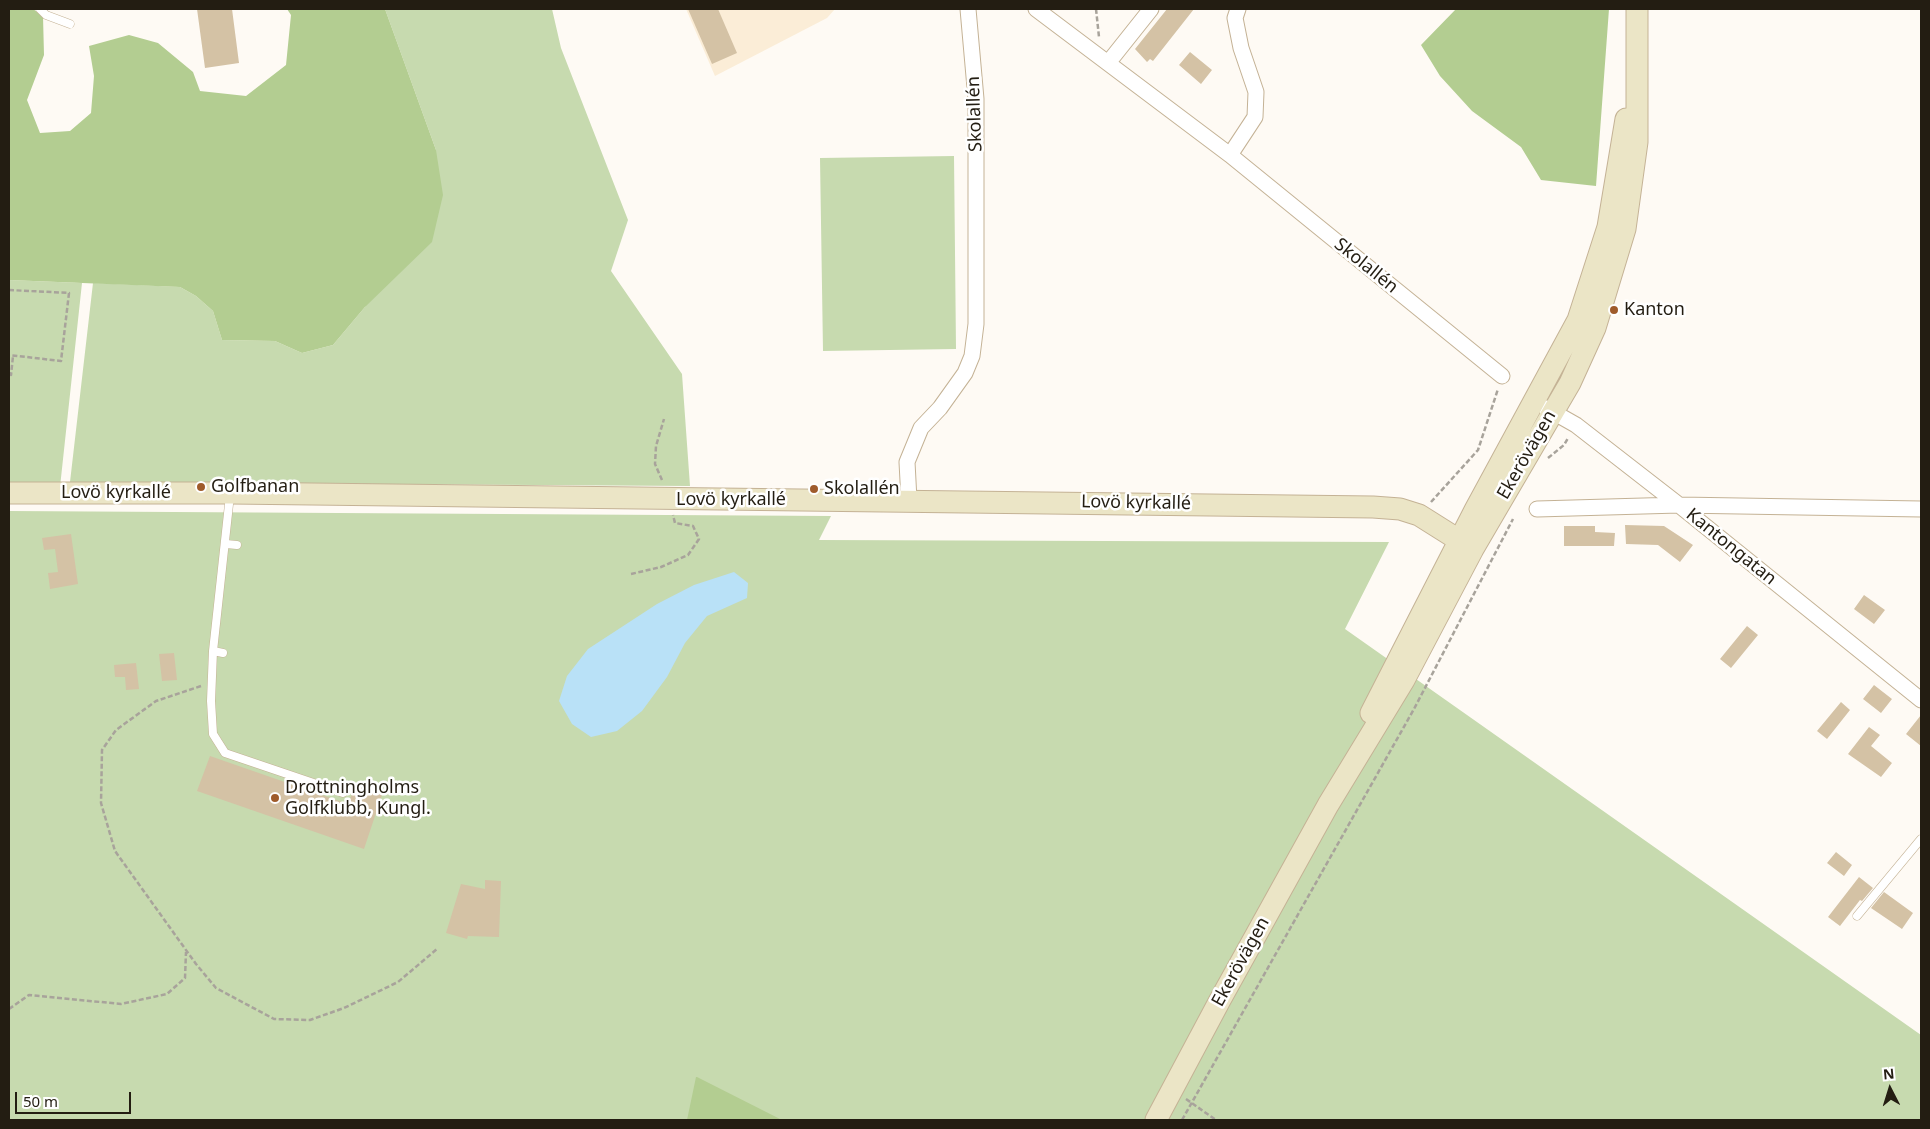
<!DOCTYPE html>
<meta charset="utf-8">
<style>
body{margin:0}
#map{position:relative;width:1930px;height:1129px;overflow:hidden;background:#fefaf4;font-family:"Noto Sans",sans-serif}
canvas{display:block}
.frame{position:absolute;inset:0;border:10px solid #231d12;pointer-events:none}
.north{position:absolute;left:1865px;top:1064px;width:50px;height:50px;-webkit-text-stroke:4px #fff;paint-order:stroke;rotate:355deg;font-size:14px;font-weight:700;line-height:20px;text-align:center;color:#231d12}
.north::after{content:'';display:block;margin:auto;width:18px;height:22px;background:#231d12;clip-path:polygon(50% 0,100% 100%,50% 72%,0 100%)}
.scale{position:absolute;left:15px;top:1092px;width:116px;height:22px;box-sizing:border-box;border:2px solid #231d12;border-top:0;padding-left:6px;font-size:15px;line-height:18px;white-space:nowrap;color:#231d12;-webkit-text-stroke:4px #fff;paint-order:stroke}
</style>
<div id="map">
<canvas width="1930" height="1129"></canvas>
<div class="frame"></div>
<div class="north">N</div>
<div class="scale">50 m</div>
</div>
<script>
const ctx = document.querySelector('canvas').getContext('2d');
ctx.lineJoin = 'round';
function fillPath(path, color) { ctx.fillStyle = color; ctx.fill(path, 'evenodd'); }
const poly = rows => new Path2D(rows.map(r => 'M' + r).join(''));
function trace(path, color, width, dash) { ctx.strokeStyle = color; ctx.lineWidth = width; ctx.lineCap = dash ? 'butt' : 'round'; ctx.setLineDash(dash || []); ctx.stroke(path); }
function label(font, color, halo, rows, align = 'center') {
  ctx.font = font + ' "Noto Sans",sans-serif'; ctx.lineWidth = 5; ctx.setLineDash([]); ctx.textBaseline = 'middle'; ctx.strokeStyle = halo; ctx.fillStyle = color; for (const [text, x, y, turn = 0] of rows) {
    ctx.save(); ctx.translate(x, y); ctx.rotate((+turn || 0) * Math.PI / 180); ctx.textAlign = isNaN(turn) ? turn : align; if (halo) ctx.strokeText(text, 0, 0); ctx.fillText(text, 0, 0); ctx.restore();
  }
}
const built = poly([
 [686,9,835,9,827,18,715,76]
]);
const green = poly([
 [385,9,552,9,561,48,628,220,611,271,682,374,690,486,70,482,93,283,180,287,196,296,213,311,222,340,275,341,302,353,333,345,365,307,436,150],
 [954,156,956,349,823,351,820,158],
 [9,280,82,283,60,487,9,484],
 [9,511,831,516,819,540,1389,542,1345,629,1921,1035,1921,1120,9,1120]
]);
const forest = poly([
 [9,9,33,9,43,16,44,55,27,100,40,133,70,131,91,113,94,76,89,46,129,35,158,43,193,72,200,91,246,96,286,65,291,15,287,9,385,9,436,150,443,195,432,242,365,307,333,345,302,353,275,341,222,340,213,311,196,296,180,287,9,280],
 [1456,9,1609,9,1596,186,1541,180,1521,147,1472,111,1440,76,1421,45],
 [696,1077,697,1077,782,1120,687,1120]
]);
const water = poly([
 [734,572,748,583,747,598,707,616,685,643,667,677,642,711,617,731,591,737,572,724,559,701,567,676,588,649,657,604,694,585]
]);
const building = poly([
 [197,9,232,9,239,63,205,68],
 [688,9,718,9,737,53,712,64],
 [1167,9,1194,9,1153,61,1150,59,1147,62,1135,49],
 [1190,52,1212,70,1201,84,1179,65],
 [1625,525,1664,526,1693,545,1680,562,1658,545,1626,544],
 [1564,526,1595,526,1595,532,1615,533,1614,546,1564,546],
 [71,534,78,584,50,589,48,573,58,572,55,549,44,550,42,538],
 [1864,595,1885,610,1874,624,1854,609],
 [1747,626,1758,635,1731,668,1720,659],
 [174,653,177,680,162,681,159,654],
 [136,663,139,689,126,690,125,677,115,677,114,665],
 [1874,685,1892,699,1881,713,1863,699],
 [1841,702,1850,710,1827,739,1817,731],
 [1921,715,1921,746,1906,734],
 [1869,727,1880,735,1871,746,1892,763,1881,777,1848,754],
 [210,756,348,804,356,783,383,792,364,849,197,791],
 [1836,852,1852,865,1844,876,1827,863],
 [1859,877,1873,888,1862,901,1860,900,1840,926,1828,917],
 [485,880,501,881,499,937,468,936,467,939,446,933,461,884,485,889],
 [1884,892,1913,913,1902,929,1871,908]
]);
const path = poly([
 [1096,9,1099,37],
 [9,290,69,293,61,361,9,355],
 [9,374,11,375,13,356],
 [1548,458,1564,445,1568,438],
 [662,480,655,464,656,446,664,419],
 [1431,502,1478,450,1498,389],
 [631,574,661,567,688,555,699,539,693,526,675,523,673,515],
 [201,686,156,701,116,730,102,750,101,803,115,851,196,964,216,988,274,1019,310,1020,344,1008,398,982,437,949],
 [9,1009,29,995,121,1004,167,994,185,978,186,952],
 [1186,1099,1216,1120],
 [1182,1120,1414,709,1513,519]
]);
const lane = poly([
 [40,9,46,15,70,24],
 [230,495,213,651,211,701,213,734,225,753,343,793],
 [226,544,237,545],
 [213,651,223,653],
 [1857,916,1921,839]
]);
const street = poly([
 [1036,9,1230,155,1502,376],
 [1108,63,1151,9],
 [1230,155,1255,117,1256,92,1241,48,1235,18,1238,9],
 [1546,408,1576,425,1679,505,1921,700],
 [909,500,907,462,921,428,940,408,965,373,972,356,976,324,976,99,968,9],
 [1537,509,1679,505,1921,509]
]);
const secondary = poly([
 [9,493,230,493,1373,507,1400,509,1419,515,1473,549],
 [1371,713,1475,510,1578,320,1608,227,1626,119],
 [1156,1120,1220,1000,1328,805,1404,680,1473,549,1570,383,1595,328,1625,229,1637,142,1637,9]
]);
const markers = [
 [1614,310,5,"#9f5b2b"],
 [201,487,5,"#9f5b2b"],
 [814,489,5,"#9f5b2b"],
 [275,798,5,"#9f5b2b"]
];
const streetNames = [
 ["Skolallén",975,114,-92],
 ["Skolallén",1366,266,39],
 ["Ekerövägen",1527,455,-60],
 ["Lovö kyrkallé",116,493],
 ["Lovö kyrkallé",731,500],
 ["Lovö kyrkallé",1136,503,1],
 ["Kantongatan",1731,547,39],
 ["Ekerövägen",1241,962,-61]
];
const poiNames = [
 ["Kanton",1624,310],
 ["Golfbanan",211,487],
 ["Skolallén",824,489],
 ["Drottningholms",285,788],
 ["Golfklubb, Kungl.",285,809]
];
fillPath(built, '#fbedd7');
fillPath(green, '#c7daaf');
fillPath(forest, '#b3cd91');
fillPath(water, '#b9e1f7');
fillPath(building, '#d4c2a5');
trace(lane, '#c4b295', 9);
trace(street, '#c4b295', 17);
trace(secondary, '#c4b295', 23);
trace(path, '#a8a39b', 2.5, [5, 2.5]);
trace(lane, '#fff', 8);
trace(street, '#fff', 15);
trace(secondary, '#ebe5c6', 21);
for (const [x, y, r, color] of markers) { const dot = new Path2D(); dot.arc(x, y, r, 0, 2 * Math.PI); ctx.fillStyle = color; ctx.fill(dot); trace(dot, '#fff', 2); }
label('18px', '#231d12', '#fff', streetNames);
label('18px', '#231d12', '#fff', poiNames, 'left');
</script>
